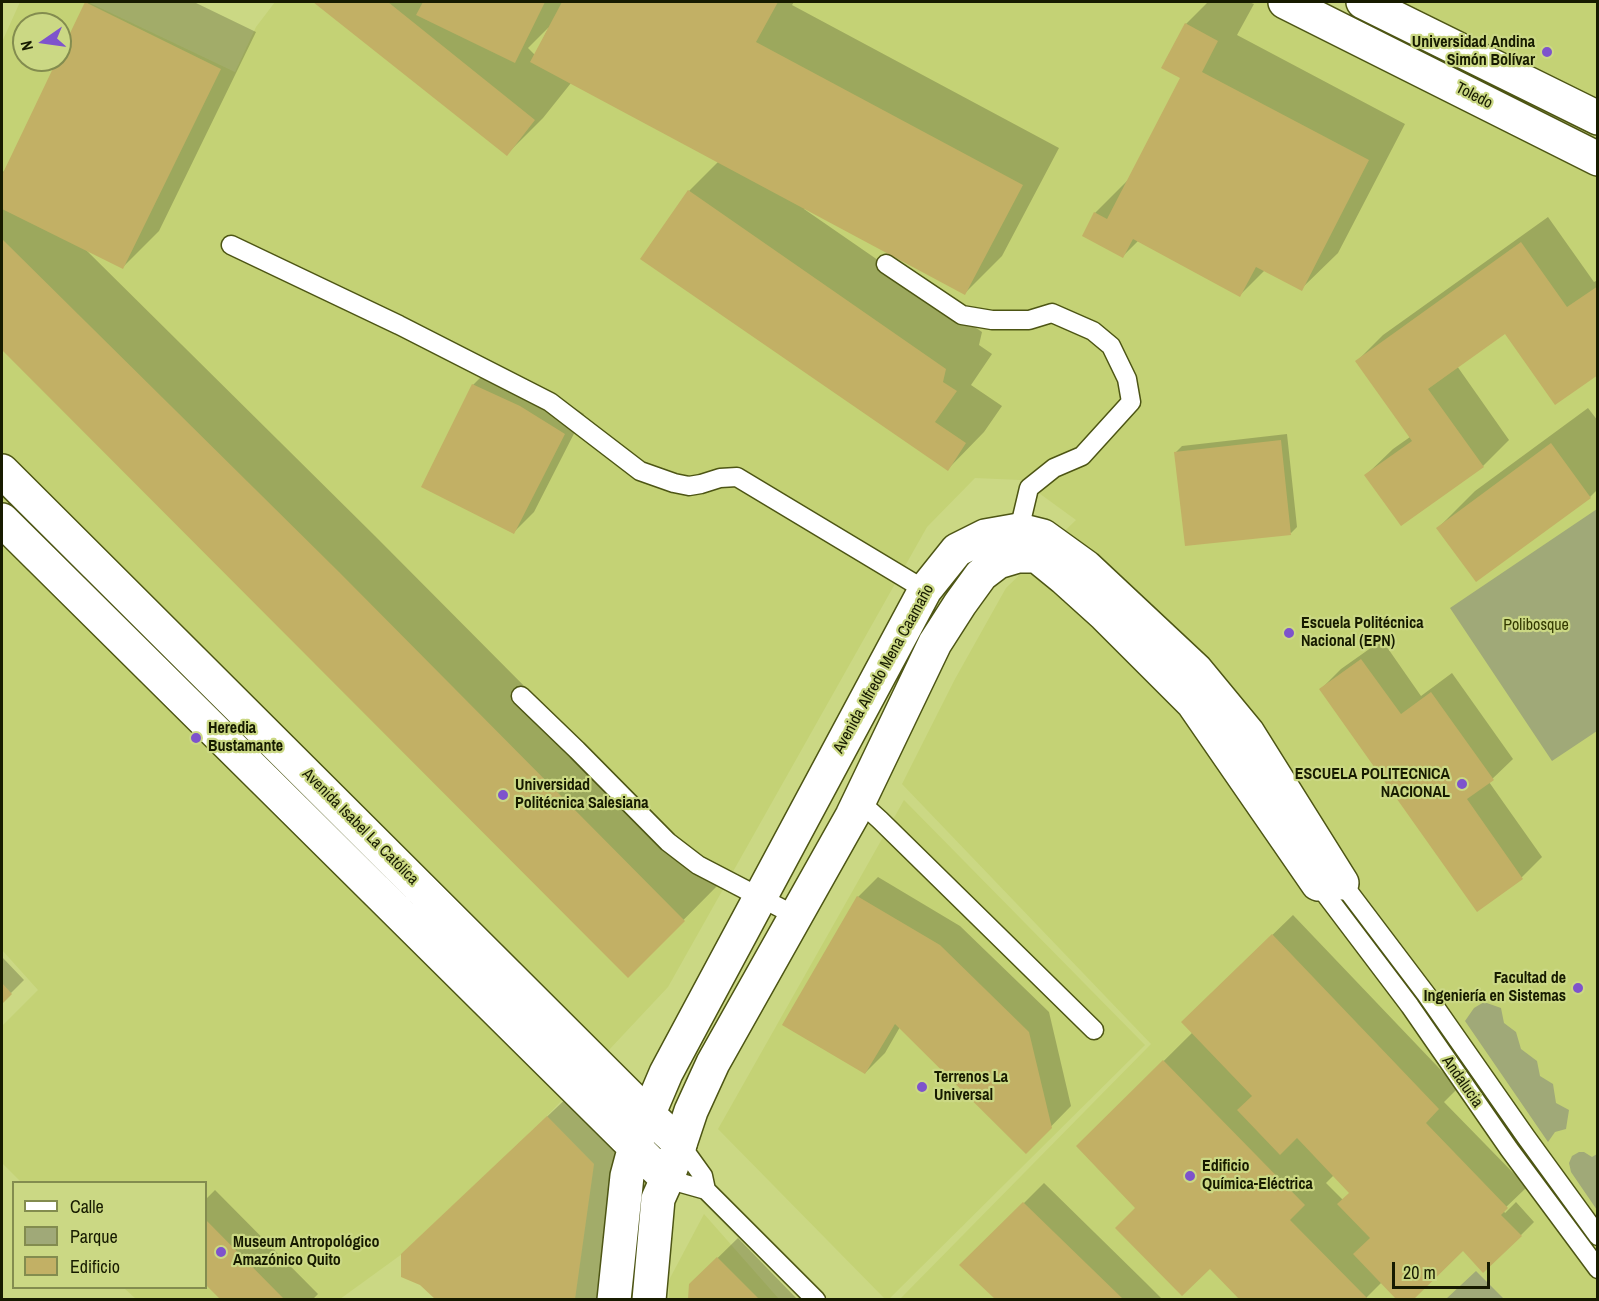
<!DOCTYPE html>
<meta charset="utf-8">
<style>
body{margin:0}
#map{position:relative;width:1599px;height:1301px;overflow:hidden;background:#cbd884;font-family:"Archivo Narrow",sans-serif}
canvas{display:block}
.frame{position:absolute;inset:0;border:3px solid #171b00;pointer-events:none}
.legend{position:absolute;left:12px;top:1181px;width:195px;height:108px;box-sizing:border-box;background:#cbd884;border:2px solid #838c4f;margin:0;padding:8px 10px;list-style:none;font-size:18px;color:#171b00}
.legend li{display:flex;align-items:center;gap:12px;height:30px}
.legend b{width:30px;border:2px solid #838c4f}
.north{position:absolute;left:12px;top:12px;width:60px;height:60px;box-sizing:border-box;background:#cbd884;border:2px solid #838c4f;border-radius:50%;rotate:257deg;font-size:16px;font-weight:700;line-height:24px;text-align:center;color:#171b00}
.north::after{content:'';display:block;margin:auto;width:21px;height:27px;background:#7e53cc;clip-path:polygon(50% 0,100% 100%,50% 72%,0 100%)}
.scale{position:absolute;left:1392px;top:1262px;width:98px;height:27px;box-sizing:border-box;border:3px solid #171b00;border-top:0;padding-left:8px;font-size:18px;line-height:21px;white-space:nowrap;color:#171b00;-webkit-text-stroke:4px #cbd884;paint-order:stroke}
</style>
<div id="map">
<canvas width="1599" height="1301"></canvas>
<div class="frame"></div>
<ul class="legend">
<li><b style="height:8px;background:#fff"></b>Calle</li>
<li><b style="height:16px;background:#a0a978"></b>Parque</li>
<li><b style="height:16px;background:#c2b065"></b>Edificio</li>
</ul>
<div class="north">N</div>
<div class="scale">20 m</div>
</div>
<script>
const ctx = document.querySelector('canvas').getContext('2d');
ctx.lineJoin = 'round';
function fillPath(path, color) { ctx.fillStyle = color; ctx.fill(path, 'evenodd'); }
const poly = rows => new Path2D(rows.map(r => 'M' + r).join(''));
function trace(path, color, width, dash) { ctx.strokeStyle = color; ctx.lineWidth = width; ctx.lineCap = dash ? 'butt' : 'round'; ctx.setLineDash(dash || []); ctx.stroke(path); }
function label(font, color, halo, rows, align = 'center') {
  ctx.font = font + ' "Archivo Narrow",sans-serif'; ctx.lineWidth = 4.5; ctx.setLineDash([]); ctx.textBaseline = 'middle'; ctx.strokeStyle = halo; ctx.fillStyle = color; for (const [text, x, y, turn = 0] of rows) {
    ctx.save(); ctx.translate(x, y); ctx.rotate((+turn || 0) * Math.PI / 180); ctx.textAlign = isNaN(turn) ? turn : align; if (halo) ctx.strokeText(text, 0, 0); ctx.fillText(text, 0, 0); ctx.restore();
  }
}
const built = poly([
 [20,2,88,2,235,72,256,27,275,2,1269,2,1597,172,1597,1299,900,1299,1151,1044,902,784,955,679,1006,588,1076,520,1021,480,975,478,927,527,668,987,547,1116,402,1254,340,1299,136,1299,124,1288,206,1288,206,1182,21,1182,2,1163,2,1026,38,990,2,950,2,42],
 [24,24,60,24,60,60,24,60],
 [1396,2,1597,2,1597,103],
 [904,800,1145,1045,889,1299,885,1299,718,1129],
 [704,1214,779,1299,669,1300,669,1280]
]);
const green = poly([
 [1597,509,1597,731,1552,761,1450,608],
 [1484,1002,1501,1008,1504,1023,1516,1032,1521,1049,1537,1061,1540,1076,1553,1084,1556,1103,1569,1110,1566,1129,1555,1132,1548,1142,1465,1021,1474,1008],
 [1579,1152,1584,1152,1592,1157,1597,1154,1597,1210,1571,1172,1569,1163,1572,1156],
 [1476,1271,1504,1299,1446,1299]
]);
const shadow = poly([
 [88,2,194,2,256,32,159,231,123,267,84,248,375,536,720,883,628,976,2,348,2,173,5,170,60,60],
 [316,2,794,2,792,5,1059,148,1002,256,965,293,805,208,804,209,982,332,979,345,992,354,971,385,1002,406,984,432,948,469,689,191,719,161,571,83,543,118,507,154],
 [549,27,535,55,528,48],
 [1208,2,1249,2,1254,4,1237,35,1405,124,1338,253,1301,289,1265,270,1240,295,1138,241,1123,256,1084,235,1095,213,1130,178,1182,78,1186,24],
 [1548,217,1594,282,1598,280,1598,373,1505,332,1457,366,1509,440,1483,466,1366,475,1393,449,1410,437,1357,361,1383,335],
 [493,365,540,386,584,414,534,512,514,532,473,385],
 [1588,408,1598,421,1598,489,1590,497,1438,528,1475,491],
 [1287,434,1297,527,1291,533,1176,452,1182,446],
 [1382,640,1421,696,1452,673,1513,759,1489,782,1542,857,1522,877,1478,910,1321,689,1341,669],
 [878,877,960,926,1049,1012,1071,1106,1026,1152,900,1027,885,1053,865,1073,858,897],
 [1293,915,1458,1088,1444,1102,1527,1187,1503,1210,1505,1213,1516,1202,1534,1222,1521,1235,1464,1249,1412,1300,1398,1300,1382,1282,1364,1300,1241,1300,1210,1267,1137,1208,1078,1146,1193,1032,1203,1002],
 [1334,1175,1351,1192,1343,1200,1326,1183],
 [2,957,24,980,2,1002],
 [574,1091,619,1137,597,1300,437,1300,421,1283,430,1228],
 [1044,1183,1145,1282,1163,1300,998,1300,962,1265],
 [215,1190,318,1294,312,1300,222,1300,206,1282,206,1199],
 [738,1238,798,1300,689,1300,691,1284]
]);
const building = poly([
 [85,2,221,69,123,269,2,209,2,175,57,60,60,60,60,54],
 [313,2,388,2,535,120,507,156],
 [423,2,545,2,515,63,416,15],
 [562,2,778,2,756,42,1023,185,965,295,530,62],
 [1185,23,1218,41,1202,72,1369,160,1302,291,1256,267,1240,297,1133,239,1123,258,1082,236,1094,212,1107,219,1180,78,1161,68],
 [688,190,946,369,943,382,957,391,935,422,966,443,948,471,640,259],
 [2,239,339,572,685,921,628,978,2,350],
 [1521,242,1567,307,1598,286,1598,375,1555,405,1505,334,1428,389,1484,467,1401,526,1364,475,1412,441,1355,361],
 [472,384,520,406,565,434,514,534,421,487],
 [1281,440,1291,535,1185,546,1174,452],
 [1551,443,1591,498,1476,582,1436,528],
 [1361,659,1401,714,1431,692,1494,780,1467,799,1523,879,1477,912,1319,689],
 [857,896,940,945,1029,1032,1052,1128,1026,1154,895,1024,865,1074,782,1025],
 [1272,934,1439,1109,1426,1123,1508,1208,1501,1215,1522,1236,1483,1273,1463,1251,1414,1299,1396,1299,1353,1254,1370,1238,1337,1204,1349,1193,1297,1138,1280,1155,1237,1110,1252,1096,1181,1022],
 [2,983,12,994,2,1004],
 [1163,1060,1305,1205,1290,1220,1368,1299,1239,1299,1210,1269,1182,1296,1115,1228,1135,1208,1076,1146],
 [547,1116,594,1164,575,1299,435,1299,420,1285,401,1277,401,1254],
 [1023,1202,1123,1299,995,1299,959,1265],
 [206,1220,284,1299,220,1299,206,1285],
 [717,1257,759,1299,688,1299,689,1284]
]);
const lane = poly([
 [231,245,399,325,550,402,640,471,674,483,689,486,701,484,720,478,737,477,925,590],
 [886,264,962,315,992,320,1029,320,1052,313,1093,331,1111,346,1127,379,1131,402,1082,456,1054,468,1029,488,1019,530],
 [521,696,577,750,668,842,698,865,796,916],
 [859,801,880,820,1094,1030],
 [1342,883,1426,994,1526,1137,1598,1236],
 [1326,895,1410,1006,1509,1149,1598,1269],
 [680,1144,703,1176,706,1190],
 [667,1179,706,1190,816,1300]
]);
const street = poly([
 [649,1113,666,1073,925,590,957,550,985,536,1019,530,1043,536,1086,567,1196,670,1248,733,1342,883],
 [680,1144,691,1111,713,1063,852,816,935,643,960,604,981,575,998,562,1018,556,1037,556,1064,578,1105,615,1193,703,1318,884]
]);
const secondary = poly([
 [1285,2,1598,159],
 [1363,2,1598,118],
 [2,471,633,1100,680,1144,667,1179,658,1199,649,1300],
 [2,520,667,1179],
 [614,1300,627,1176,635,1146,641,1130]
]);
const markers = [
 [1547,52,6,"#7e53cc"],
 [1289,633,6,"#7e53cc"],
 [196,738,6,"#7e53cc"],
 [1462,784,6,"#7e53cc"],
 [503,795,6,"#7e53cc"],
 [1578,988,6,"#7e53cc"],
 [922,1087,6,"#7e53cc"],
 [1190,1176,6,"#7e53cc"],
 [221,1252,6,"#7e53cc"]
];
const poiNames = [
 ["Universidad Andina",1535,43,"right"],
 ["Simón Bolívar",1535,61,"right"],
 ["Escuela Politécnica",1301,624],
 ["Nacional (EPN)",1301,642],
 ["Heredia",208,729],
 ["Bustamante",208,747],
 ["ESCUELA POLITECNICA",1450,775,"right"],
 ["NACIONAL",1450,793,"right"],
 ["Universidad",515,786],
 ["Politécnica Salesiana",515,804],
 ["Facultad de",1566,979,"right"],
 ["Ingeniería en Sistemas",1566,997,"right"],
 ["Terrenos La",934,1078],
 ["Universal",934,1096],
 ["Edificio",1202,1167],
 ["Química-Eléctrica",1202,1185],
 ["Museum Antropológico",233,1243],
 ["Amazónico Quito",233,1261]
];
const streetNames = [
 ["Toledo",1474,96,27],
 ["Avenida Alfredo Mena Caamaño",884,669,-61],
 ["Avenida Isabel La Católica",360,827,45],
 ["Andalucia",1462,1082,55]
];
const parkNames = [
 ["Polibosque",1536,626]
];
fillPath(built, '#c4d275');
fillPath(green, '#a0a978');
fillPath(shadow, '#0003');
fillPath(building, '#c2b065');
trace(lane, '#4d5514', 21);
trace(street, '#4d5514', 36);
trace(secondary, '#4d5514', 36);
trace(lane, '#fff', 18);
trace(street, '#fff', 33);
trace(secondary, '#fff', 33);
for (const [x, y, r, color] of markers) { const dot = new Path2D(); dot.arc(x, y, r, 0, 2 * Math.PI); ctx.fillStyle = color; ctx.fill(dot); trace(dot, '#cbd884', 2); }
label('bold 16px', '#171b00', '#cbd884', poiNames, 'left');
label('16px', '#171b00', '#cbd884', streetNames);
label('16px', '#343a00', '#cbd884', parkNames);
</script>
